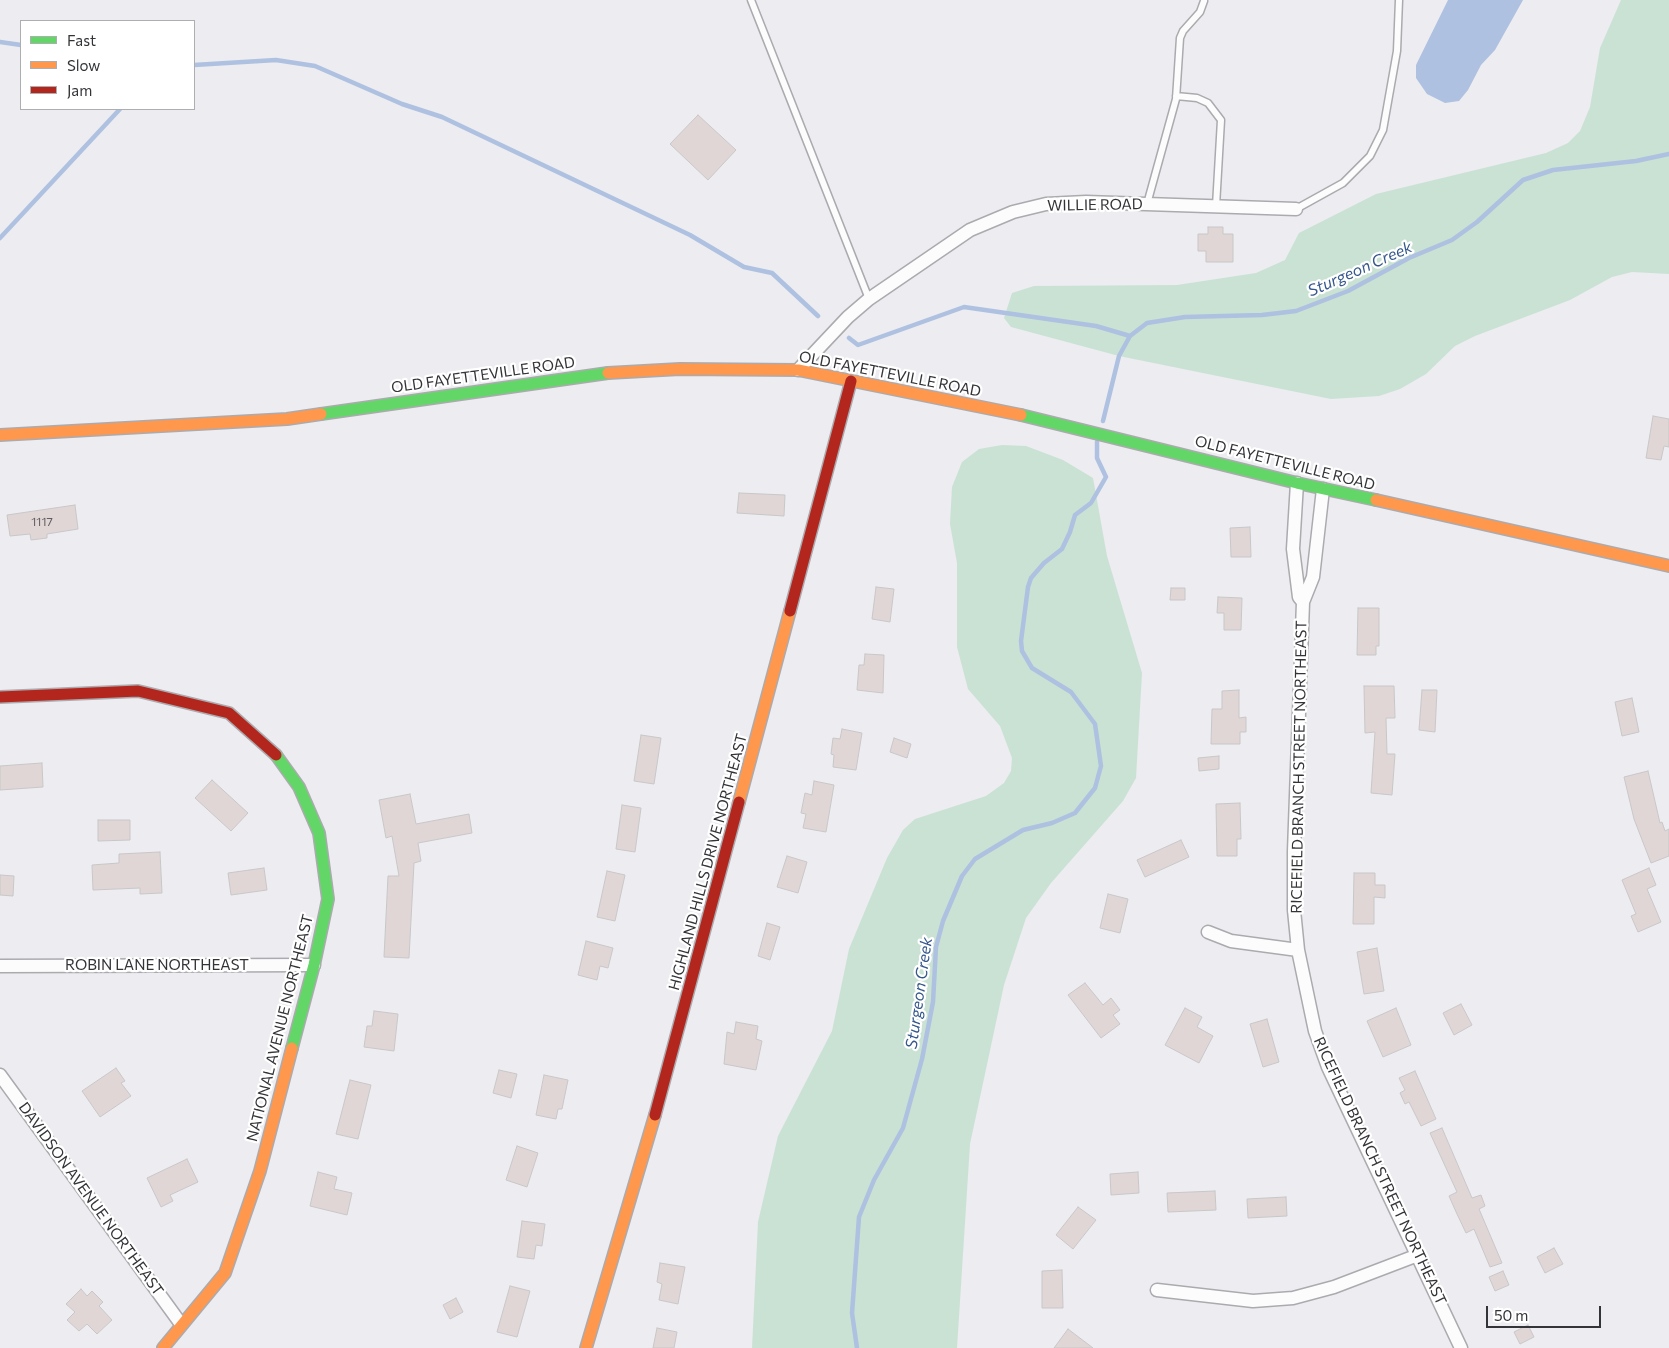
<!DOCTYPE html>
<style>
body{margin:0}
#map{position:relative;width:1669px;height:1348px;overflow:hidden;background:#ececf1;font-family:Commissioner,sans-serif}
canvas{display:block}
.legend{position:absolute;left:20px;top:20px;width:175px;height:90px;box-sizing:border-box;background:#fff;border:1px solid #adaeaf;margin:0;padding:6px 9px;list-style:none;font-size:15px;color:#333438}
.legend li{display:flex;align-items:center;gap:10px;height:25px}
.legend b{width:25px;border:1px solid #adaeaf}
.scale{position:absolute;left:1486px;top:1306px;width:115px;height:22px;box-sizing:border-box;border:2px solid #333438;border-top:0;padding-left:6px;font-size:15px;line-height:18px;white-space:nowrap;color:#333438;-webkit-text-stroke:4px #fff;paint-order:stroke}
</style>
<div id="map">
<canvas width="1669" height="1348"></canvas>
<ul class="legend">
<li><b style="height:6px;background:#63d668"></b>Fast</li>
<li><b style="height:6px;background:#ff974d"></b>Slow</li>
<li><b style="height:6px;background:#b3261e"></b>Jam</li>
</ul>
<div class="scale">50 m</div>
</div>
<script>
const ctx = document.querySelector('canvas').getContext('2d');
ctx.lineJoin = 'round';
function fillPath(path, color) { ctx.fillStyle = color; ctx.fill(path, 'evenodd'); }
const poly = rows => new Path2D(rows.map(r => 'M' + r).join(''));
function trace(path, color, width, dash) { ctx.strokeStyle = color; ctx.lineWidth = width; ctx.lineCap = dash ? 'butt' : 'round'; ctx.setLineDash(dash || []); ctx.stroke(path); }
function label(font, color, halo, rows, align = 'center') {
  ctx.font = font + ' Commissioner,sans-serif'; ctx.lineWidth = 4.5; ctx.setLineDash([]); ctx.textBaseline = 'middle'; ctx.strokeStyle = halo; ctx.fillStyle = color; for (const [text, x, y, turn = 0] of rows) {
    ctx.save(); ctx.translate(x, y); ctx.rotate((+turn || 0) * Math.PI / 180); ctx.textAlign = isNaN(turn) ? turn : align; if (halo) ctx.strokeText(text, 0, 0); ctx.fillText(text, 0, 0); ctx.restore();
  }
}
const green = poly([
 [1621,0,1669,0,1669,274,1632,272,1612,277,1570,300,1475,336,1455,346,1426,374,1400,389,1379,396,1331,399,1119,356,1011,327,1004,318,1012,293,1034,286,1177,285,1256,273,1285,260,1299,233,1376,194,1546,153,1568,143,1580,131,1590,107,1600,48],
 [1002,445,1026,446,1063,460,1093,478,1107,556,1142,673,1136,778,1123,801,1051,883,1026,918,1004,985,970,1144,957,1348,752,1348,758,1222,778,1136,832,1031,849,949,887,858,903,830,915,819,986,796,1004,783,1011,771,1012,758,1000,726,968,689,957,647,957,563,950,524,952,487,962,462,979,449]
]);
const water = poly([
 [1448,0,1523,0,1495,50,1481,65,1468,90,1459,101,1445,103,1427,94,1416,78,1416,65]
]);
const stream = poly([
 [0,42,21,45],
 [194,65,276,60,315,66,402,104,442,117,690,235,744,267,772,273,818,316],
 [0,238,120,109],
 [849,338,858,345,964,307,1096,326,1130,336],
 [1103,421,1119,356,1130,336,1147,323,1185,317,1262,315,1296,311,1348,291,1409,258,1452,240,1477,222,1523,180,1553,170,1636,161,1669,154],
 [857,1348,852,1313,859,1217,874,1180,903,1128,922,1059,933,1002,936,947,943,921,962,876,975,859,1023,830,1052,823,1075,813,1095,788,1101,766,1095,724,1071,692,1032,668,1022,651,1021,641,1028,587,1031,578,1044,563,1062,549,1070,532,1075,515,1091,503,1106,477,1097,458,1097,442]
]);
const building = poly([
 [698,115,736,150,708,180,670,144,698,115],
 [1208,227,1223,227,1223,234,1233,234,1233,262,1206,262,1206,251,1198,251,1198,234,1208,234,1208,227],
 [1653,416,1669,419,1669,447,1664,446,1661,460,1646,458,1653,416],
 [739,493,785,495,784,516,737,513,739,493],
 [75,505,78,529,47,534,47,538,31,540,30,534,10,536,7,515,75,505],
 [1250,527,1251,557,1231,557,1230,528,1250,527],
 [876,587,894,589,890,622,872,619,876,587],
 [1171,588,1185,588,1185,600,1170,600,1171,588],
 [1218,597,1242,598,1241,630,1224,630,1224,613,1217,613,1218,597],
 [1358,608,1379,608,1379,646,1376,646,1376,655,1357,655,1358,608],
 [865,654,884,655,883,693,857,690,859,665,864,665,865,654],
 [1364,686,1394,686,1395,718,1386,718,1387,754,1395,754,1392,795,1371,793,1375,732,1365,733,1364,686],
 [1239,690,1239,718,1246,717,1246,732,1240,732,1240,744,1211,744,1212,709,1222,709,1222,691,1239,690],
 [1422,690,1437,690,1435,732,1419,730,1422,690],
 [1632,698,1639,732,1622,736,1615,702,1632,698],
 [842,729,862,733,856,770,833,767,834,755,831,754,833,738,840,739,842,729],
 [641,735,661,738,654,784,634,781,641,735],
 [894,738,911,744,907,758,890,752,894,738],
 [1219,756,1219,769,1199,771,1198,758,1219,756],
 [42,763,43,787,0,790,0,766,42,763],
 [1648,771,1660,823,1662,822,1665,831,1669,829,1669,856,1651,863,1634,819,1624,777,1648,771],
 [212,780,248,813,231,831,195,798,212,780],
 [814,781,834,785,826,832,803,828,806,814,801,813,805,793,812,795,814,781],
 [410,794,416,824,469,814,472,833,418,843,421,861,414,863,409,958,384,957,388,876,399,876,392,836,386,838,379,800,410,794],
 [1240,803,1241,839,1237,839,1237,856,1217,856,1216,804,1240,803],
 [622,805,641,808,635,852,616,849,622,805],
 [98,820,130,820,130,840,98,841,98,820],
 [1181,840,1189,857,1145,877,1137,860,1181,840],
 [160,852,162,893,140,894,140,888,93,890,92,865,119,863,119,854,160,852],
 [787,856,807,862,798,893,777,887,787,856],
 [264,868,267,890,231,895,228,873,264,868],
 [1649,868,1656,885,1647,889,1661,922,1638,932,1631,916,1636,914,1622,880,1649,868],
 [607,871,625,875,615,921,597,917,607,871],
 [1354,873,1375,873,1375,885,1385,885,1385,898,1374,897,1374,924,1353,924,1354,873],
 [0,875,14,876,13,896,0,895,0,875],
 [1108,894,1128,899,1120,933,1100,928,1108,894],
 [767,923,780,927,770,960,758,956,767,923],
 [586,941,613,948,608,968,600,966,597,980,578,975,586,941],
 [1377,948,1384,991,1364,994,1357,952,1377,948],
 [1085,983,1103,1005,1111,998,1120,1010,1113,1015,1120,1024,1101,1038,1068,995,1085,983],
 [1461,1004,1472,1025,1454,1035,1443,1013,1461,1004],
 [1185,1008,1202,1017,1197,1027,1213,1036,1199,1063,1165,1045,1185,1008],
 [1396,1008,1411,1045,1383,1057,1367,1021,1396,1008],
 [374,1011,398,1014,394,1051,364,1047,367,1026,372,1026,374,1011],
 [1267,1019,1279,1062,1263,1067,1250,1024,1267,1019],
 [736,1022,758,1026,756,1039,762,1041,756,1070,724,1064,727,1032,734,1034,736,1022],
 [116,1068,125,1081,121,1083,131,1096,100,1117,82,1091,116,1068],
 [499,1070,517,1074,511,1098,493,1093,499,1070],
 [1415,1071,1436,1119,1421,1126,1409,1102,1405,1104,1400,1093,1405,1090,1399,1078,1415,1071],
 [544,1075,568,1080,562,1109,558,1109,556,1119,536,1115,544,1075],
 [350,1080,371,1085,358,1139,336,1134,350,1080],
 [1442,1128,1472,1198,1481,1195,1485,1206,1479,1209,1502,1263,1490,1267,1474,1229,1466,1233,1457,1214,1449,1196,1457,1192,1430,1133,1442,1128],
 [517,1146,538,1153,527,1187,506,1180,517,1146],
 [187,1159,198,1182,170,1195,173,1201,161,1207,147,1178,187,1159],
 [318,1172,337,1177,334,1189,352,1193,347,1215,310,1206,318,1172],
 [1138,1172,1139,1193,1111,1195,1110,1174,1138,1172],
 [1215,1191,1216,1210,1168,1212,1167,1193,1215,1191],
 [1286,1197,1287,1216,1248,1218,1247,1199,1286,1197],
 [1078,1207,1096,1220,1073,1249,1056,1235,1078,1207],
 [522,1221,545,1224,542,1246,536,1245,534,1259,517,1257,522,1221],
 [1554,1248,1563,1264,1545,1273,1537,1257,1554,1248],
 [660,1263,685,1267,678,1304,659,1300,662,1284,657,1282,660,1263],
 [1062,1270,1063,1308,1042,1308,1042,1271,1062,1270],
 [1503,1271,1509,1285,1495,1291,1489,1277,1503,1271],
 [510,1286,530,1291,517,1337,497,1332,510,1286],
 [81,1289,87,1296,92,1291,103,1302,99,1306,112,1320,97,1334,87,1324,79,1331,67,1320,75,1312,66,1304,81,1289],
 [456,1298,463,1312,450,1319,443,1305,456,1298],
 [1528,1325,1534,1337,1520,1344,1514,1332,1528,1325],
 [657,1328,677,1332,674,1348,653,1348,657,1328],
 [1068,1329,1093,1348,1054,1348,1068,1329]
]);
const lane = poly([
 [751,0,869,299],
 [1176,96,1197,98,1208,103,1221,120,1216,206],
 [1147,204,1176,99,1180,38,1183,31,1200,12,1204,1],
 [1296,209,1343,183,1370,156,1383,130,1397,51,1399,0]
]);
const street = poly([
 [798,370,848,317,869,299,970,230,1013,212,1046,204,1086,202,1296,209],
 [1297,483,1293,549,1299,597,1303,602],
 [1323,489,1313,577,1303,602,1294,851,1294,910,1298,950,1315,1031,1328,1067,1461,1348],
 [1208,932,1231,941,1298,950],
 [0,966,314,965],
 [0,1075,181,1324],
 [1157,1290,1253,1301,1293,1298,1334,1287,1418,1255]
]);
const fast = poly([
 [321,414,608,373],
 [1021,415,1297,483,1376,500],
 [276,755,299,787,319,833,328,899,314,965,292,1048]
]);
const slow = poly([
 [608,373,680,369,798,370,1021,415],
 [0,435,287,419,321,414],
 [1376,500,1669,566],
 [739,802,790,611],
 [163,1348,225,1273,260,1171,292,1048],
 [586,1348,655,1115]
]);
const jam = poly([
 [790,611,851,381],
 [0,697,138,691,229,713,276,755],
 [655,1115,739,802]
]);
const numberNames = [
 ["1117",42,522]
];
const streetNames = [
 ["WILLIE ROAD",1095,205,-1],
 ["OLD FAYETTEVILLE ROAD",890,374,11],
 ["OLD FAYETTEVILLE ROAD",483,375,-8],
 ["OLD FAYETTEVILLE ROAD",1285,463,14],
 ["RICEFIELD BRANCH STREET NORTHEAST",1299,767,-89],
 ["HIGHLAND HILLS DRIVE NORTHEAST",708,862,-75],
 ["ROBIN LANE NORTHEAST",157,965],
 ["NATIONAL AVENUE NORTHEAST",280,1028,-76],
 ["RICEFIELD BRANCH STREET NORTHEAST",1380,1171,65],
 ["DAVIDSON AVENUE NORTHEAST",91,1199,54]
];
const waterNames = [
 ["Sturgeon Creek",1360,269,-24],
 ["Sturgeon Creek",919,993,-82]
];
fillPath(green, '#cae2d4');
fillPath(water, '#aec1e0');
trace(stream, '#aec1e0', 4.5);
fillPath(building, '#e1d6d6');
trace(building, '#c8c7c8', 1);
trace(lane, '#ababaf', 9);
trace(street, '#ababaf', 15);
trace(fast, '#ababaf', 14);
trace(slow, '#ababaf', 14);
trace(jam, '#ababaf', 14);
trace(lane, '#fcfcfd', 6);
trace(street, '#fcfcfd', 12);
trace(fast, '#63d668', 11);
trace(slow, '#ff974d', 11);
trace(jam, '#b3261e', 11);
label('12px', '#605e61', null, numberNames);
label('15px', '#333438', '#fff', streetNames);
label('italic 16px', '#35578c', '#fff', waterNames);
</script>
